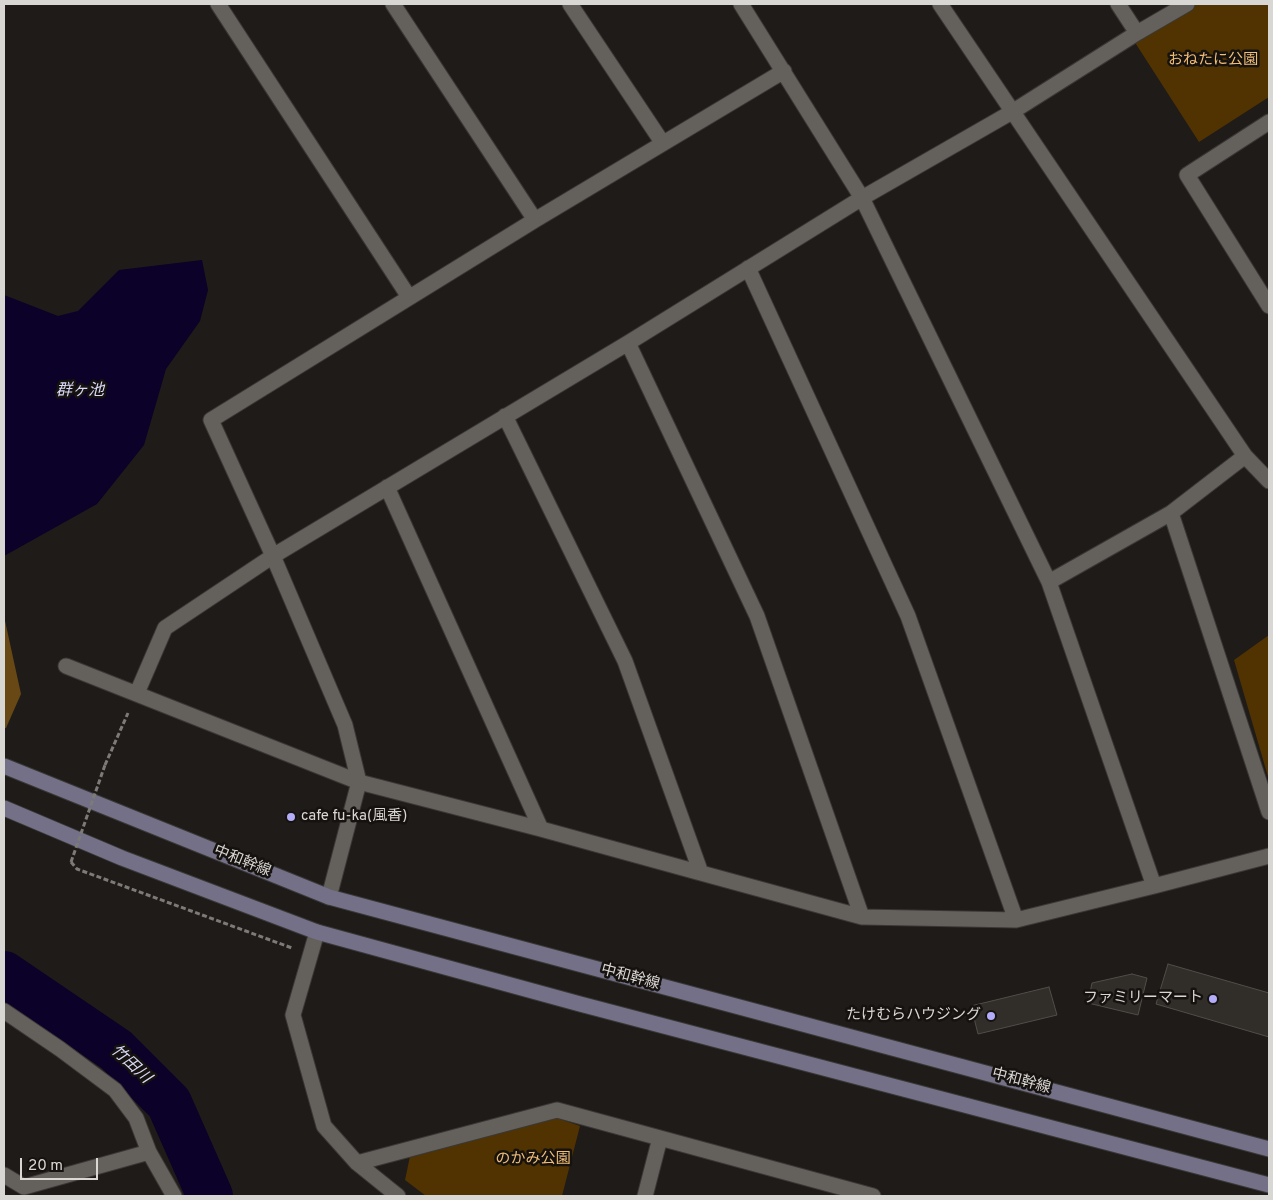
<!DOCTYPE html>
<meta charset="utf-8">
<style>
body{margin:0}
#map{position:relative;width:1273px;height:1200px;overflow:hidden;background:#1e1b18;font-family:Overpass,sans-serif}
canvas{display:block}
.frame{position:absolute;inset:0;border:5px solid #d9d7d4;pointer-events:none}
.scale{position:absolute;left:20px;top:1158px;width:78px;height:22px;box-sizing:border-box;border:2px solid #d9d7d4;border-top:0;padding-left:6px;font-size:15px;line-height:18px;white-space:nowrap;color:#d9d7d4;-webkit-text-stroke:4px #15120f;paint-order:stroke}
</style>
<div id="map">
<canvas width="1273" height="1200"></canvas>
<div class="frame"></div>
<div class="scale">20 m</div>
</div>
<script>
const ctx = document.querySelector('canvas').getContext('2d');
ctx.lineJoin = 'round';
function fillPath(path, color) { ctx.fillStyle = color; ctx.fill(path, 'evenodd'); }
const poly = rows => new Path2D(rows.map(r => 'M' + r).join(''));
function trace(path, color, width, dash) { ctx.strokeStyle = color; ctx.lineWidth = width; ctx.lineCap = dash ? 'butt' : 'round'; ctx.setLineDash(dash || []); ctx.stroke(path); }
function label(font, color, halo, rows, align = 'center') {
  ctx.font = font + ' Overpass,"Noto Sans JP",sans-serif'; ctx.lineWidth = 5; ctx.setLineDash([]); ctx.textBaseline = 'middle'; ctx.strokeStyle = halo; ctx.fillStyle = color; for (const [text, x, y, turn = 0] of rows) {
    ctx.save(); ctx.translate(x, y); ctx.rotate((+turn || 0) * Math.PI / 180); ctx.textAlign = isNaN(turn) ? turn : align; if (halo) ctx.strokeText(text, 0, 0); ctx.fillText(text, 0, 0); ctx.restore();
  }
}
const green = poly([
 [1196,4,1269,4,1269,97,1199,142,1134,41],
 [1269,635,1269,780,1234,660],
 [554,1117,580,1126,562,1196,426,1196,405,1180,410,1156]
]);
const forest = poly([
 [4,616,21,694,6,728,4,728]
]);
const water = poly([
 [202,260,208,290,200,321,166,369,144,445,97,504,4,556,4,295,58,316,78,311,119,270]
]);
const river = poly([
 [4,974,116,1050,169,1103,210,1196]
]);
const building = poly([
 [1168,964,1269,993,1269,1037,1156,1004,1168,964],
 [1132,974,1147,978,1138,1015,1088,1003,1092,983,1132,974],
 [1049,987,1057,1015,978,1034,971,1006,1049,987]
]);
const path = poly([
 [105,765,128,713],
 [71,862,77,869,292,948]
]);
const street = poly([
 [218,4,409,297],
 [393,4,535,220],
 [570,4,662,142],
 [741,4,862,198,1049,582,1154,886,1016,920],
 [940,4,1245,456,1269,481],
 [1118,4,1137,33],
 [1269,122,1187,175,1269,306],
 [748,268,908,616,1016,920,862,917],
 [628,343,757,616,862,917,701,873],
 [387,487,541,829,701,873,625,661,505,416],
 [1171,513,1245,456],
 [1049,582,1171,513,1269,812],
 [66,666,359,782,541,829],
 [137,693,165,628,273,556,628,343,862,198,1012,112,1137,33,1187,4],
 [1154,886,1269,856],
 [329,897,359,782,345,725,273,556,211,420,535,220,784,71],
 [317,932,293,1015,324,1126,357,1163,398,1196],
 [4,1011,60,1049,115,1090,136,1118,149,1152,174,1196],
 [357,1163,557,1110,873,1196],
 [4,1175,24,1187,149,1152],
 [645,1196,660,1138]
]);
const secondary = poly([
 [4,766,329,897,1269,1149],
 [4,808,122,858,317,932,580,1004,1269,1185]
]);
const pathBridge = poly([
 [71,862,105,765]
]);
const markers = [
 [291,817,5,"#b3adf9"],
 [1213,999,5,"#b3adf9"],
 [991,1016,5,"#b3adf9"]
];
const parkNames = [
 ["おねたに公園",1213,61],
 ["のかみ公園",533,1160]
];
const poiNames = [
 ["cafe fu-ka(風香)",301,817,"left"],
 ["ファミリーマート",1203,999],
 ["たけむらハウジング",981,1016]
];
const streetNames = [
 ["中和幹線",242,862,22],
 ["中和幹線",630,978,15],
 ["中和幹線",1021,1082,15]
];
const waterNames = [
 ["群ヶ池",80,392],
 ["竹田川",130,1065,43]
];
fillPath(green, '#503300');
fillPath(forest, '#684815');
fillPath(water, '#0b0129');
trace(river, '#0b0129', 46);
fillPath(building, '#312e2a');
trace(building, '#514d49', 1);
trace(street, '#3a3836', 17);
trace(secondary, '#3a3836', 17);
trace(path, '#7d7b78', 3, [5, 2.5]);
trace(street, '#64615d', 15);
trace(secondary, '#747088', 15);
trace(pathBridge, '#7d7b78', 3, [5, 2.5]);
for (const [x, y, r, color] of markers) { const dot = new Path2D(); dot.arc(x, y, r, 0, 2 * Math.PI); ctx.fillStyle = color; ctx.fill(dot); trace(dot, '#15120f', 2); }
label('15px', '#f1bd75', '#15120f', parkNames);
label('15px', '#d9d7d4', '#15120f', poiNames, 'right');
label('15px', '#d9d7d4', '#15120f', streetNames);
label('italic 16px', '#d9d8f8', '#15120f', waterNames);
</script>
